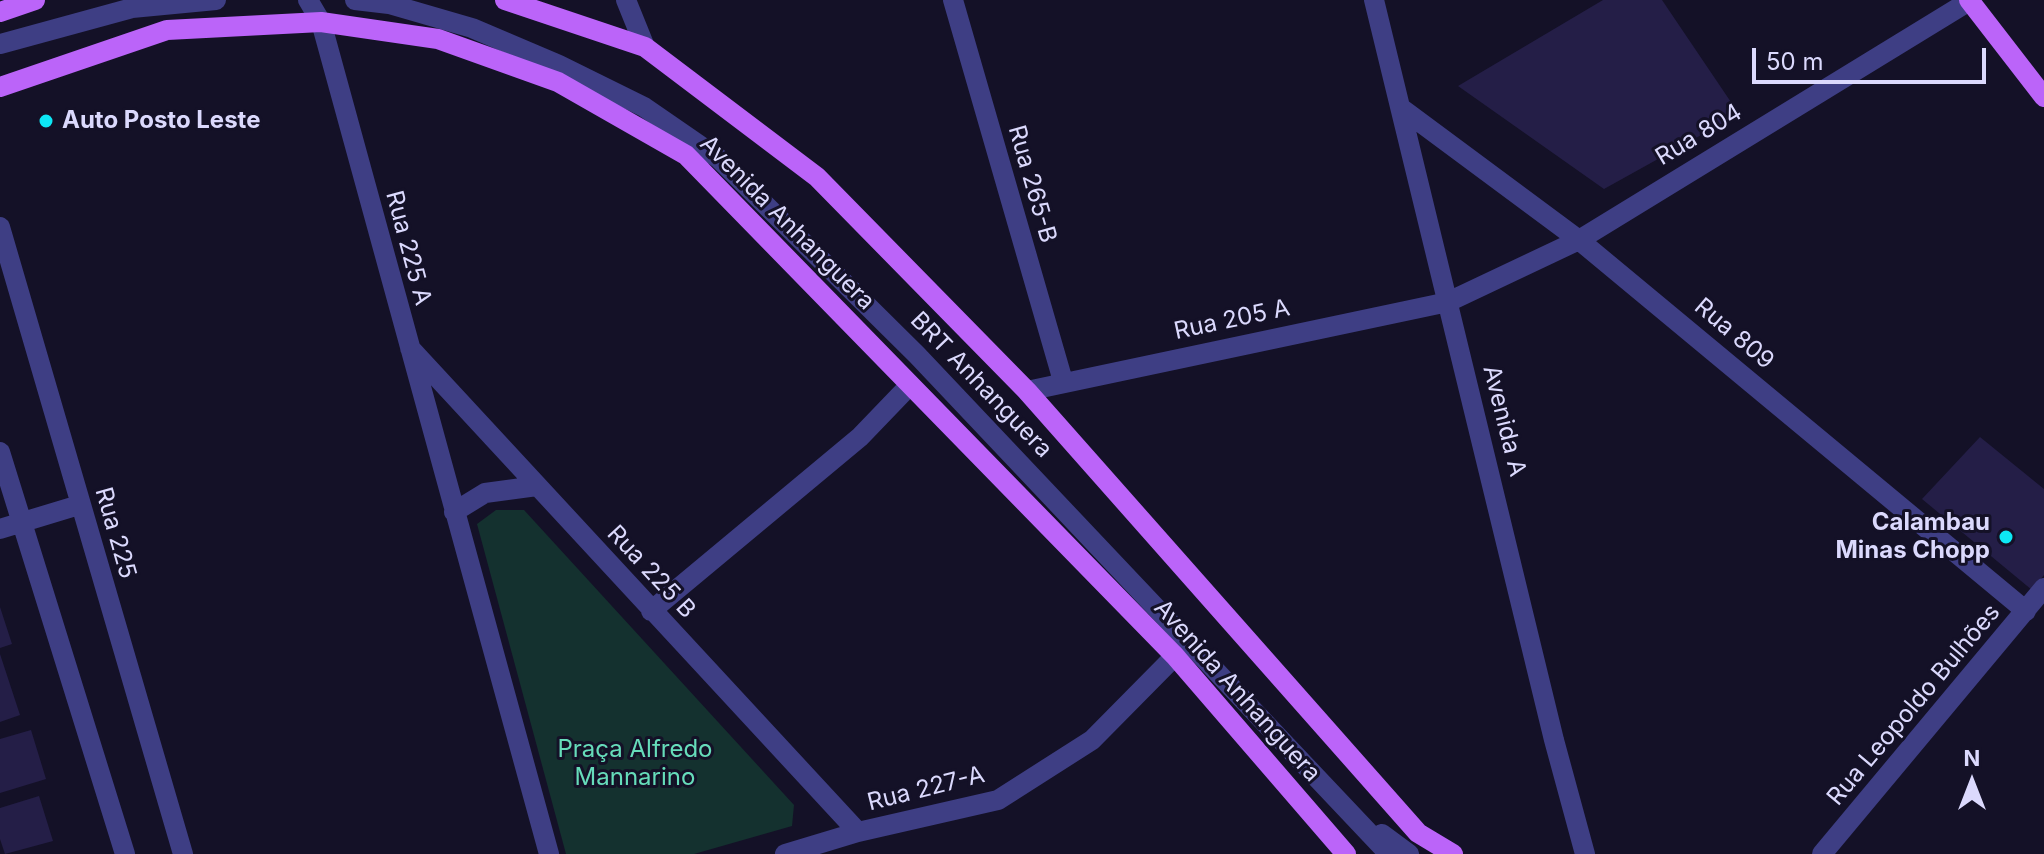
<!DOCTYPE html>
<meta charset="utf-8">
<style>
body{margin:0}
#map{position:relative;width:2044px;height:854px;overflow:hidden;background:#141127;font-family:Inter,sans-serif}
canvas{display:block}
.north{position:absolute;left:1932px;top:742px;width:80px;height:80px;-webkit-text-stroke:6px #141127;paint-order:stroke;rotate:0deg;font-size:22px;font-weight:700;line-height:32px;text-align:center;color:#dbd9fd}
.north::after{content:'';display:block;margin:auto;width:28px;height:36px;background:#dbd9fd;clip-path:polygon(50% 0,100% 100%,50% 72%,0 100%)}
.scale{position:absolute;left:1752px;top:48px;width:234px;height:36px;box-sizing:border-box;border:4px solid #dbd9fd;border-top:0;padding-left:10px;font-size:24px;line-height:28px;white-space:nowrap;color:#dbd9fd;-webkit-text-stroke:6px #141127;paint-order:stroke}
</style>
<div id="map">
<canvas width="2044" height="854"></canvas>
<div class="north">N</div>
<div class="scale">50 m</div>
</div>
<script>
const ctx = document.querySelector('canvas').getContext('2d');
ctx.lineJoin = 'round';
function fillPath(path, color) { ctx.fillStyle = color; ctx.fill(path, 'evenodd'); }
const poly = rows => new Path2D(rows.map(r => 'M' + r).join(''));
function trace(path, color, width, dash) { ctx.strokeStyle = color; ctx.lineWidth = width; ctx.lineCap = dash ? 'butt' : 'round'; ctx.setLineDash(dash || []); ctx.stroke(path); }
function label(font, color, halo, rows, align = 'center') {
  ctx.font = font + ' Inter,sans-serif'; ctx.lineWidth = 6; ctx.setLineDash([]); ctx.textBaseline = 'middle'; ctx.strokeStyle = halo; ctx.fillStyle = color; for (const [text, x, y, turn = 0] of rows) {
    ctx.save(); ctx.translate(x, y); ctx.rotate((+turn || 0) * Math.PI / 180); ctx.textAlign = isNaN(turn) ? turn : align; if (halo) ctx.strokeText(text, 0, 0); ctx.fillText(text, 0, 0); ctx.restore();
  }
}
const green = poly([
 [496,510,524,510,794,805,792,826,694,854,566,854,477,524]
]);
const building = poly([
 [1603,0,1662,0,1739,114,1604,189,1458,86],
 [1980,437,2044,489,2044,575,2032,590,1922,499],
 [0,607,12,644,0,648],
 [0,654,20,715,0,722],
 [31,730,46,779,0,793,0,739],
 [39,796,53,841,5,854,0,839,0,808]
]);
const minor = poly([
 [308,0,321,22,549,854],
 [355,0,389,4,472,28,559,65,644,107,718,158,917,355,1389,854],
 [626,0,645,47],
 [953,0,1063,381],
 [1374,0,1554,740,1585,854],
 [0,44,132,8,216,0],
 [1401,108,1579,240,2026,611],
 [0,227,183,854],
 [410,348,858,832],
 [1027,391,1448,302,1579,240,1971,0],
 [0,452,125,854],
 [454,512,485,493,537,486],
 [0,529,79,505],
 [651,611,860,437,910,385],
 [1382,834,1409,854],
 [785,854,858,832,998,800,1092,740,1175,656],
 [1822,854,2044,588]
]);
const major = poly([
 [505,0,645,47,817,177,1027,391,1418,833,1453,854],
 [1969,0,2044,97],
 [0,12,35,0],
 [0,87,167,30,321,22,438,39,558,82,686,155,1175,656,1346,854]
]);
const markers = [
 [46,121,8,"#0de7f5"],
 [2006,537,8,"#0de7f5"]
];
const poiNames = [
 ["Auto Posto Leste",62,121],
 ["Calambau",1990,523,"right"],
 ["Minas Chopp",1990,551,"right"]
];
const streetNames = [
 ["Rua 804",1699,135,-31],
 ["Rua 265-B",1032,184,74],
 ["Avenida Anhanguera",787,223,45],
 ["Rua 225 A",408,248,75],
 ["Rua 205 A",1232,320,-12],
 ["Rua 809",1734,334,40],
 ["BRT Anhanguera",981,385,46],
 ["Avenida A",1504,421,76],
 ["Rua 225",115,533,74],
 ["Rua 225 B",651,572,47],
 ["Avenida Anhanguera",1237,691,48],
 ["Rua Leopoldo Bulhões",1914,705,-50],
 ["Rua 227-A",926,789,-14]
];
const parkNames = [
 ["Praça Alfredo",635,750],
 ["Mannarino",635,778]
];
fillPath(green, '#14312f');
fillPath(building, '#241e47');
trace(minor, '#3e3e84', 20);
trace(major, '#bb64f9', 20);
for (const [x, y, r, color] of markers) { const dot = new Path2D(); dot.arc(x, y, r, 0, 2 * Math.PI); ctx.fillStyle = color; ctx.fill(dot); trace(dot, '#141127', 3); }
label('bold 24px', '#dbd9fd', '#141127', poiNames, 'left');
label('24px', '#dbd9fd', '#141127', streetNames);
label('24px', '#66dcba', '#141127', parkNames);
</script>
